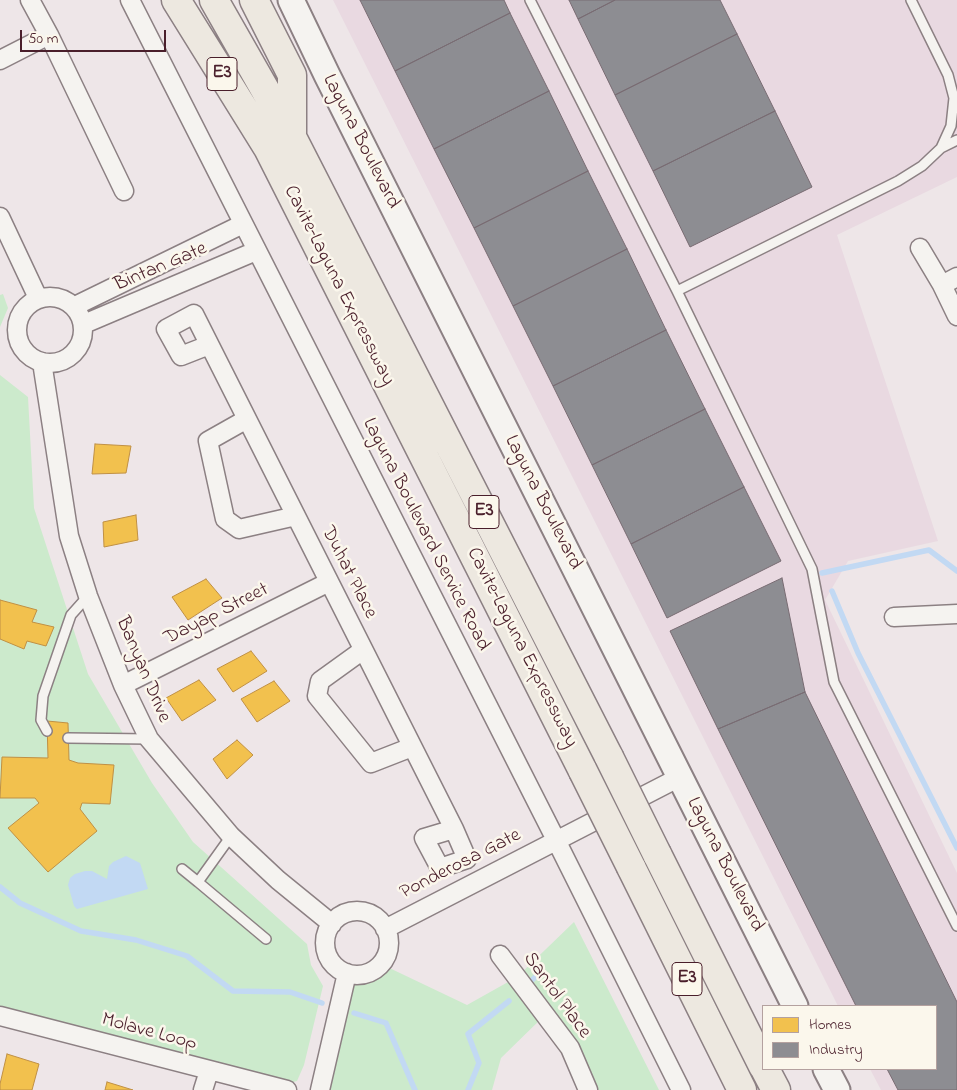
<!DOCTYPE html>
<meta charset="utf-8">
<style>
body{margin:0}
#map{position:relative;width:957px;height:1090px;overflow:hidden;background:#eee6e8;font-family:"Indie Flower",sans-serif}
canvas{display:block}
.legend{position:absolute;left:762px;top:1005px;width:175px;height:65px;box-sizing:border-box;background:#fbf7ec;border:1px solid #b4a19f;margin:0;padding:6px 9px;list-style:none;font-size:15px;color:#4a1f2b}
.legend li{display:flex;align-items:center;gap:10px;height:25px}
.legend b{width:25px;border:1px solid #b4a19f}
.scale{position:absolute;left:20px;top:30px;width:146px;height:22px;box-sizing:border-box;border:2px solid #4a1f2b;border-top:0;padding-left:6px;font-size:15px;line-height:18px;white-space:nowrap;color:#4a1f2b;-webkit-text-stroke:4px #fbf7ec;paint-order:stroke}
</style>
<div id="map">
<canvas width="957" height="1090"></canvas>
<ul class="legend">
<li><b style="height:14px;background:#f2c14e"></b>Homes</li>
<li><b style="height:14px;background:#8d8d92"></b>Industry</li>
</ul>
<div class="scale">50 m</div>
</div>
<script>
const ctx = document.querySelector('canvas').getContext('2d');
ctx.lineJoin = 'round';
function fillPath(path, color) { ctx.fillStyle = color; ctx.fill(path, 'evenodd'); }
const poly = rows => new Path2D(rows.map(r => 'M' + r).join(''));
function trace(path, color, width, dash) { ctx.strokeStyle = color; ctx.lineWidth = width; ctx.lineCap = dash ? 'butt' : 'round'; ctx.setLineDash(dash || []); ctx.stroke(path); }
function label(font, color, halo, rows, align = 'center') {
  ctx.font = font + ' "Indie Flower",sans-serif'; ctx.lineWidth = 5; ctx.setLineDash([]); ctx.textBaseline = 'middle'; ctx.strokeStyle = halo; ctx.fillStyle = color; for (const [text, x, y, turn = 0] of rows) {
    ctx.save(); ctx.translate(x, y); ctx.rotate((+turn || 0) * Math.PI / 180); ctx.textAlign = isNaN(turn) ? turn : align; if (halo) ctx.strokeText(text, 0, 0); ctx.fillText(text, 0, 0); ctx.restore();
  }
}
const built = poly([
 [333,0,957,0,957,177,837,235,938,541,848,561,825,600,957,873,957,1090,881,1090,870,1069,936,1069,936,1006,838,1006]
]);
const green = poly([
 [3,294,8,308,0,327,0,295],
 [0,375,28,397,34,508,88,674,152,783,193,842,307,944,311,965,323,986,304,1065,297,1081,282,1085,0,1009],
 [574,922,659,1090,588,1090,545,1015,501,1058,492,1090,320,1090,353,975,366,974,381,964,467,1005,517,977]
]);
const water = poly([
 [126,856,140,863,148,889,77,909,74,906,68,885,70,878,75,874,85,871,92,871,107,879,109,866,113,862]
]);
const homes = poly([
 [95,444,131,446,126,473,92,474,95,444],
 [136,515,138,540,104,547,103,522,136,515],
 [206,579,222,598,188,620,172,597,206,579],
 [0,600,37,610,32,622,54,627,46,646,27,641,24,649,0,639,0,600],
 [251,651,267,671,233,692,217,669,251,651],
 [199,680,216,700,182,721,166,698,199,680],
 [274,681,290,701,257,722,241,699,274,681],
 [47,721,68,723,69,760,78,763,114,765,110,804,82,803,80,809,97,831,48,872,8,828,39,803,35,798,0,798,2,757,48,758,47,721],
 [237,740,253,755,227,779,213,759,237,740],
 [7,1054,39,1064,32,1090,0,1090,0,1084,7,1054],
 [107,1082,133,1090,105,1090,107,1082]
]);
const industry = poly([
 [360,0,504,0,510,13,395,71,360,0],
 [569,0,615,0,578,19,569,0],
 [615,0,720,0,737,34,615,95,578,19,615,0],
 [510,13,549,91,434,149,395,71,510,13],
 [737,34,775,111,653,171,615,95,737,34],
 [549,91,588,171,474,228,434,149,549,91],
 [775,111,812,187,690,247,653,171,775,111],
 [588,171,627,249,513,306,474,228,588,171],
 [627,249,666,330,553,386,513,306,627,249],
 [666,330,705,409,592,465,553,386,666,330],
 [705,409,744,487,631,544,592,465,705,409],
 [744,487,781,561,667,618,631,544,744,487],
 [782,578,805,692,718,729,670,631,782,578],
 [805,692,957,1002,957,1090,898,1090,887,1069,936,1069,936,1006,856,1006,718,729,805,692]
]);
const stream = poly([
 [822,573,929,550,957,571],
 [832,591,858,653,957,848],
 [0,887,20,903,81,931,136,940,187,956,233,991,290,992,322,1003],
 [532,980,542,971],
 [354,1013,386,1023,415,1090],
 [468,1090,479,1063,468,1034,509,1001]
]);
const lane = poly([
 [530,0,677,291,812,569,834,682,957,926],
 [941,148,957,140],
 [677,291,898,181,922,166,941,148,951,126,954,98,948,75,911,0],
 [47,731,41,720,43,696,71,615,88,596],
 [68,738,149,739],
 [182,869,198,882,231,836],
 [198,882,266,939]
]);
const street = poly([
 [30,0,49,35,124,191],
 [130,0,556,840,681,1090],
 [0,60,49,35],
 [0,217,38,298],
 [920,248,942,285],
 [957,277,942,285,957,316],
 '17 330a33 33 0 1 1 66 0a33 33 0 1 1-66 0Z',
 [75,306,243,224],
 [84,324,256,251],
 [209,345,181,356,166,329,194,314,454,829,467,859,440,868,424,838,454,829],
 [42,362,69,536,88,596,123,685,149,739,231,836,278,880,332,924],
 [247,419,208,441,225,519,239,529,296,516],
 [894,617,957,614],
 [363,650,320,681,317,696,371,763,412,747],
 [123,685,329,582],
 '325 943a32 32 0 1 1 64 0a32 32 0 1 1-64 0Z',
 [385,929,680,777],
 [500,955,570,1048,588,1090],
 [0,1016,287,1090],
 [203,1090,209,1071],
 [320,1090,347,973]
]);
const secondary = poly([
 [291,0,327,75,795,1006],
 [826,1069,837,1090]
]);
const highway = poly([
 [176,0,268,148,583,771],
 [214,0,292,137,609,757],
 [254,0,292,75,292,136],
 [657,854,763,1066],
 [631,867,742,1090],
 [765,1069,776,1090]
]);
const highwayBridge = poly([
 [609,757,657,854],
 [583,771,631,867]
]);
const shields = [
 [222,74,30],
 [484,512,30],
 [687,979,30]
];
const shieldNames = [
 ["E3",222,74],
 ["E3",484,512],
 ["E3",687,979]
];
const streetNames = [
 ["Laguna Boulevard",360,142,63],
 ["Bintan Gate",161,268,-23],
 ["Cavite–Laguna Expressway",338,286,63],
 ["Laguna Boulevard",542,503,63],
 ["Laguna Boulevard Service Road",425,535,63],
 ["Duhat Place",348,573,63],
 ["Dayap Street",217,615,-27],
 ["Cavite–Laguna Expressway",521,648,63],
 ["Banyan Drive",142,670,67],
 ["Ponderosa Gate",461,865,-27],
 ["Laguna Boulevard",724,865,63],
 ["Santol Place",556,996,54],
 ["Molave Loop",149,1033,15]
];
fillPath(built, '#e9d9e1');
fillPath(green, '#cceacc');
fillPath(water, '#c2d9f3');
fillPath(homes, '#f2c14e');
trace(homes, '#c09044', 1);
fillPath(industry, '#8d8d92');
trace(industry, '#796c73', 1);
trace(stream, '#c2d9f3', 5.5);
trace(lane, '#8c8083', 12);
trace(street, '#8c8083', 21);
trace(secondary, '#8c8083', 29);
trace(highway, '#8c8083', 31);
trace(lane, '#f5f3f0', 9);
trace(street, '#f5f3f0', 18);
trace(secondary, '#f5f3f0', 25);
trace(highway, '#ede8e0', 28);
trace(highwayBridge, '#8c8083', 31, []);
trace(highwayBridge, '#ede8e0', 28);
for (const [x, y, w] of shields) { const box = new Path2D(); box.roundRect(x - w / 2, y - 16.5, w, 33, 4); ctx.fillStyle = '#fbf7ec'; ctx.fill(box); trace(box, '#4a1f2b', 1); }
label('bold 19px', '#4a1f2b', null, shieldNames);
label('20px', '#4a1f2b', '#fbf7ec', streetNames);
</script>
